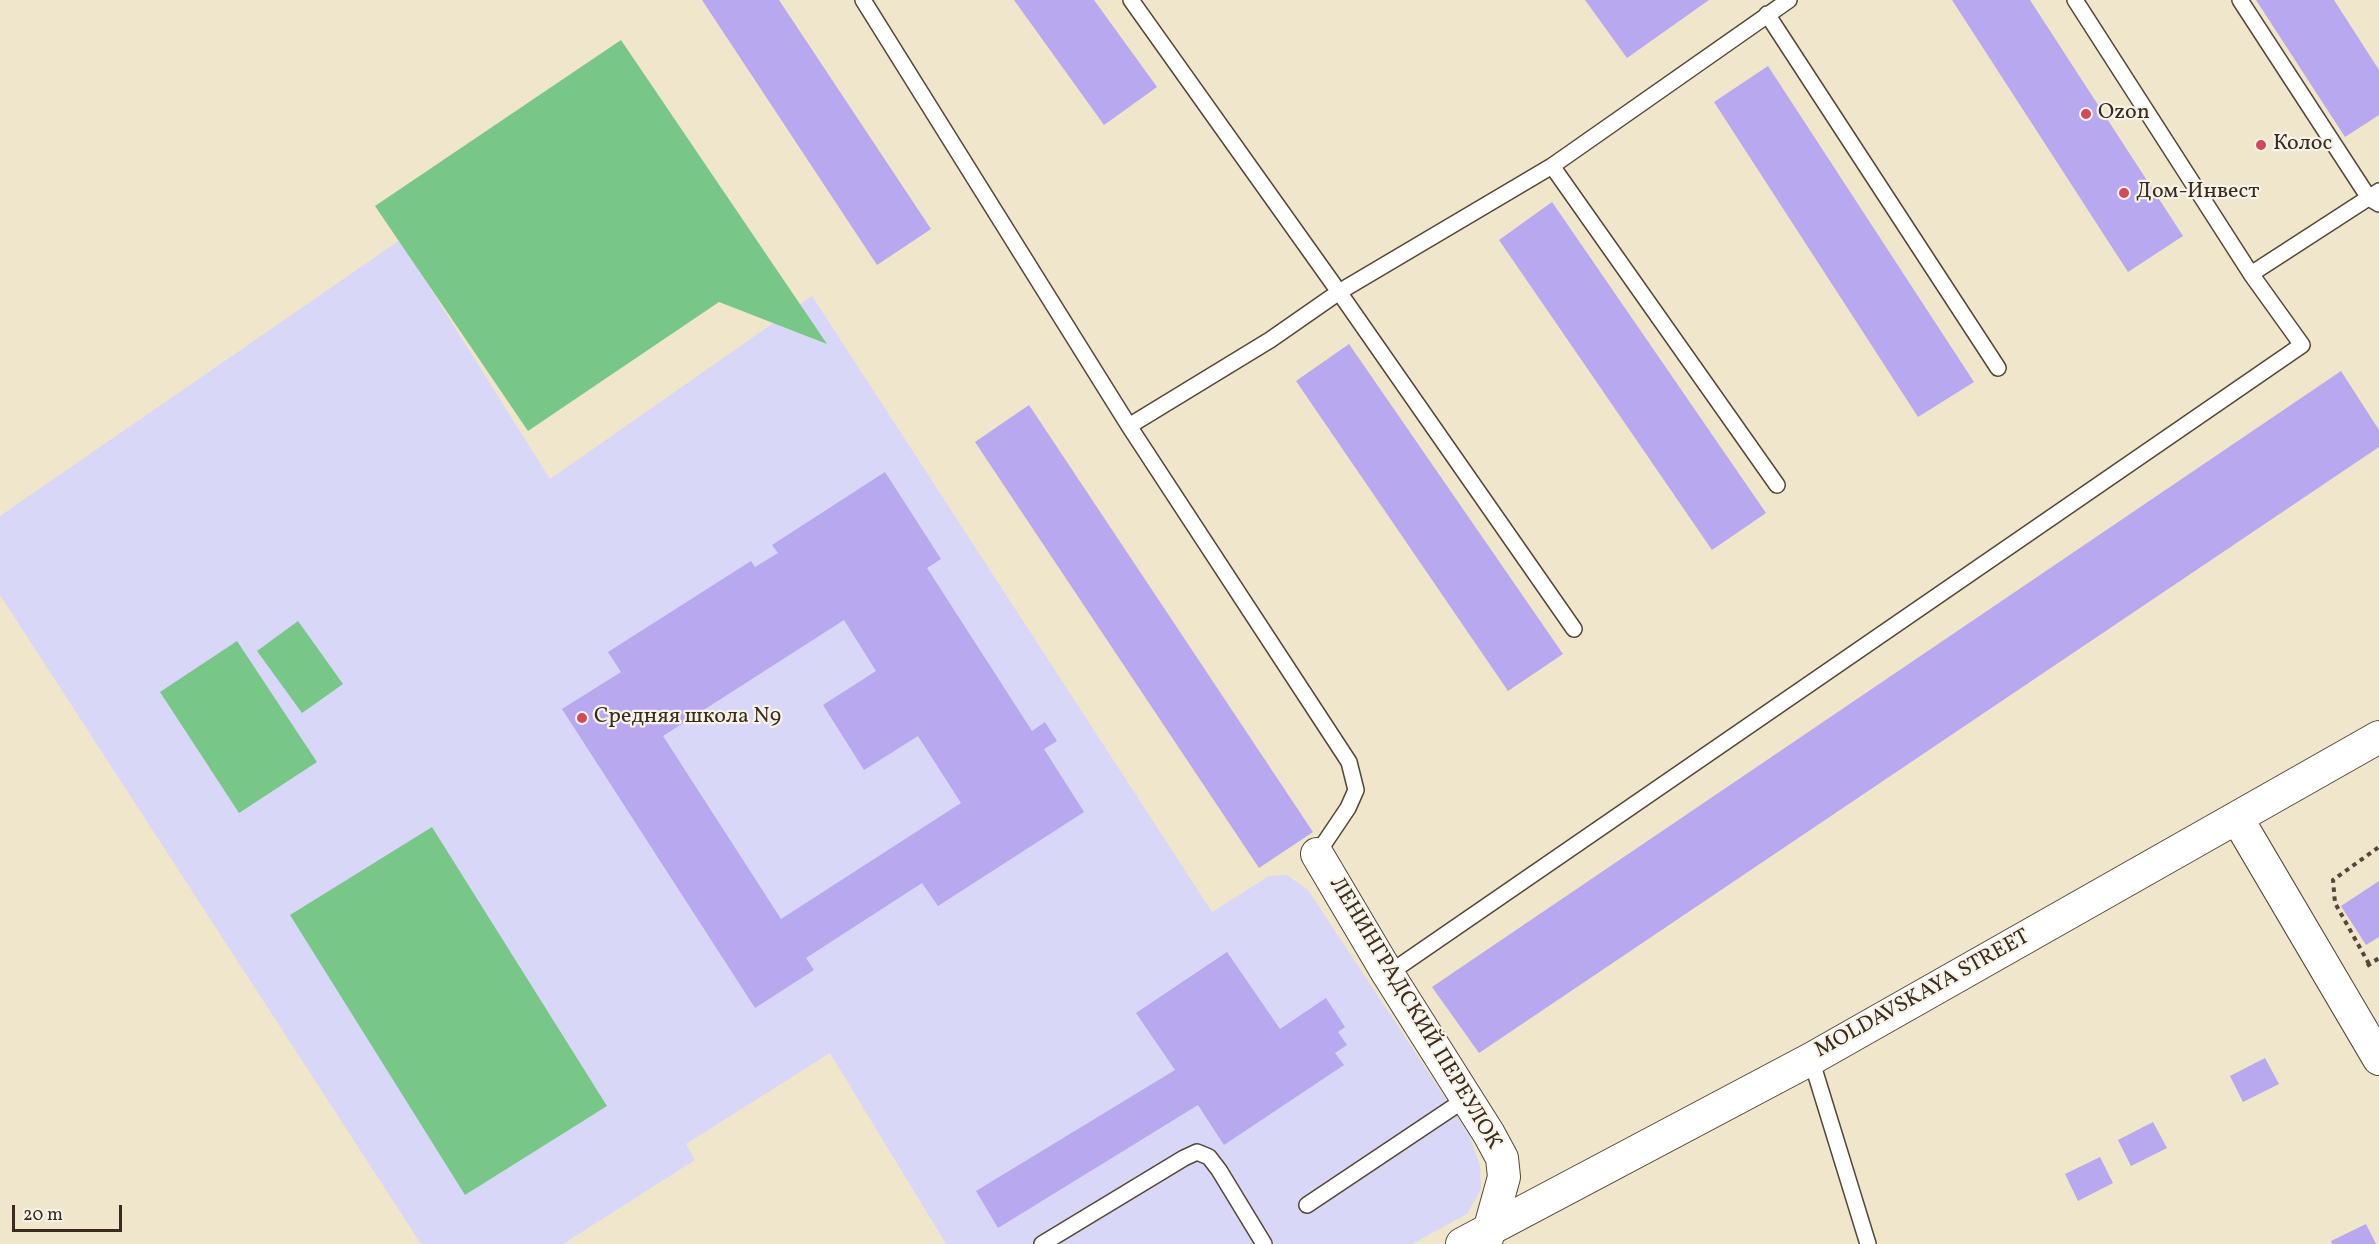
<!DOCTYPE html>
<meta charset="utf-8">
<style>
body{margin:0}
#map{position:relative;width:2379px;height:1244px;overflow:hidden;background:#f0e6cc;font-family:Vollkorn,serif}
canvas{display:block}
.scale{position:absolute;left:12px;top:1205px;width:110px;height:27px;box-sizing:border-box;border:3px solid #3b2a1e;border-top:0;padding-left:8px;font-size:18px;line-height:21px;white-space:nowrap;color:#3b2a1e;-webkit-text-stroke:4px #f7f3e8;paint-order:stroke}
</style>
<div id="map">
<canvas width="2379" height="1244"></canvas>
<div class="scale">20 m</div>
</div>
<script>
const ctx = document.querySelector('canvas').getContext('2d');
ctx.lineJoin = 'round';
function fillPath(path, color) { ctx.fillStyle = color; ctx.fill(path, 'evenodd'); }
const poly = rows => new Path2D(rows.map(r => 'M' + r).join(''));
function trace(path, color, width, dash) { ctx.strokeStyle = color; ctx.lineWidth = width; ctx.lineCap = dash ? 'butt' : 'round'; ctx.setLineDash(dash || []); ctx.stroke(path); }
function label(font, color, halo, rows, align = 'center') {
  ctx.font = font + ' Vollkorn,serif'; ctx.lineWidth = 4.5; ctx.setLineDash([]); ctx.textBaseline = 'middle'; ctx.strokeStyle = halo; ctx.fillStyle = color; for (const [text, x, y, turn = 0] of rows) {
    ctx.save(); ctx.translate(x, y); ctx.rotate((+turn || 0) * Math.PI / 180); ctx.textAlign = isNaN(turn) ? turn : align; if (halo) ctx.strokeText(text, 0, 0); ctx.fillText(text, 0, 0); ctx.restore();
  }
}
const built = poly([
 [400,240,550,479,812,296,1212,912,1269,876,1287,875,1308,890,1469,1134,1480,1166,1481,1189,1467,1214,1412,1244,946,1244,830,1053,686,1144,695,1160,563,1244,421,1244,0,595,0,516]
]);
const green = poly([
 [621,40,827,344,719,302,528,431,375,206],
 [298,621,343,684,302,713,257,651],
 [237,641,317,762,239,813,160,692],
 [432,827,607,1106,465,1195,290,915]
]);
const building = poly([
 [702,0,779,0,931,229,877,265],
 [1014,0,1094,0,1157,87,1104,125],
 [1585,0,1709,0,1627,58],
 [1952,0,2030,0,2183,236,2128,272],
 [2256,0,2334,0,2379,70,2379,115,2345,137],
 [1768,66,1974,382,1918,417,1714,102],
 [1552,202,1766,513,1712,550,1499,240],
 [1349,344,1563,654,1508,691,1296,381],
 [2341,371,2379,430,2379,447,1479,1053,1432,987],
 [1029,405,1313,832,1259,868,975,442],
 [885,472,941,559,927,568,1032,731,1045,722,1057,741,1044,749,1084,812,938,906,922,883,806,958,814,970,755,1008,562,709,621,672,608,652,751,561,755,567,778,553,772,545],
 [844,620,876,671,823,705,864,770,918,736,961,803,781,919,663,736],
 [2379,881,2379,937,2366,945,2341,906],
 [1227,952,1280,1029,1326,998,1345,1027,1338,1032,1347,1045,1335,1053,1344,1065,1224,1145,1198,1105,998,1228,976,1191,1175,1070,1136,1013],
 [2265,1058,2279,1084,2243,1102,2230,1076],
 [2153,1122,2167,1148,2131,1166,2118,1140],
 [2100,1157,2113,1183,2078,1201,2065,1174],
 [2366,1224,2376,1244,2332,1244,2331,1241]
]);
const path = poly([
 [2369,964,2335,903,2333,880,2379,847],
 [2367,966,2379,958]
]);
const service = poly([
 [863,0,1129,426,1349,762,1356,790,1348,808,1317,854],
 [1131,0,1339,292,1574,629],
 [2240,0,2369,198,2379,204],
 [1767,14,1998,368],
 [1552,166,1777,485],
 [2251,274,2379,191],
 [1129,426,1270,340,1339,292,1552,166,1789,0],
 [1388,974,2302,345,2251,274,2075,0],
 [1811,1059,1868,1244],
 [1307,1205,1467,1098],
 [1042,1244,1184,1158,1197,1152,1209,1157,1219,1170,1264,1244]
]);
const minor = poly([
 [2237,818,2379,1059],
 [1317,854,1388,974,1489,1134,1502,1158,1504,1177,1487,1238],
 [1462,1244,1811,1059,2379,737]
]);
const markers = [
 [2086,114,6,"#d1495b"],
 [2261,145,6,"#d1495b"],
 [2124,193,6,"#d1495b"],
 [582,718,6,"#d1495b"]
];
const poiNames = [
 ["Ozon",2098,114],
 ["Колос",2273,145],
 ["Дом-Инвест",2136,193],
 ["Средняя школа N9",594,718]
];
const streetNames = [
 ["MOLDAVSKAYA STREET",1923,995,-29],
 ["ЛЕНИНГРАДСКИЙ ПЕРЕУЛОК",1414,1014,59]
];
fillPath(built, '#d8d7f8');
fillPath(green, '#78c788');
fillPath(building, '#b7a8ef');
trace(service, '#564638', 18);
trace(minor, '#564638', 34);
trace(path, '#564638', 4, [4.5, 4.5]);
trace(service, '#fff', 15);
trace(minor, '#fff', 32);
for (const [x, y, r, color] of markers) { const dot = new Path2D(); dot.arc(x, y, r, 0, 2 * Math.PI); ctx.fillStyle = color; ctx.fill(dot); trace(dot, '#f7f3e8', 2); }
label('22px', '#3b2a1e', '#f7f3e8', poiNames, 'left');
label('22px', '#3b2a1e', '#f7f3e8', streetNames);
</script>
